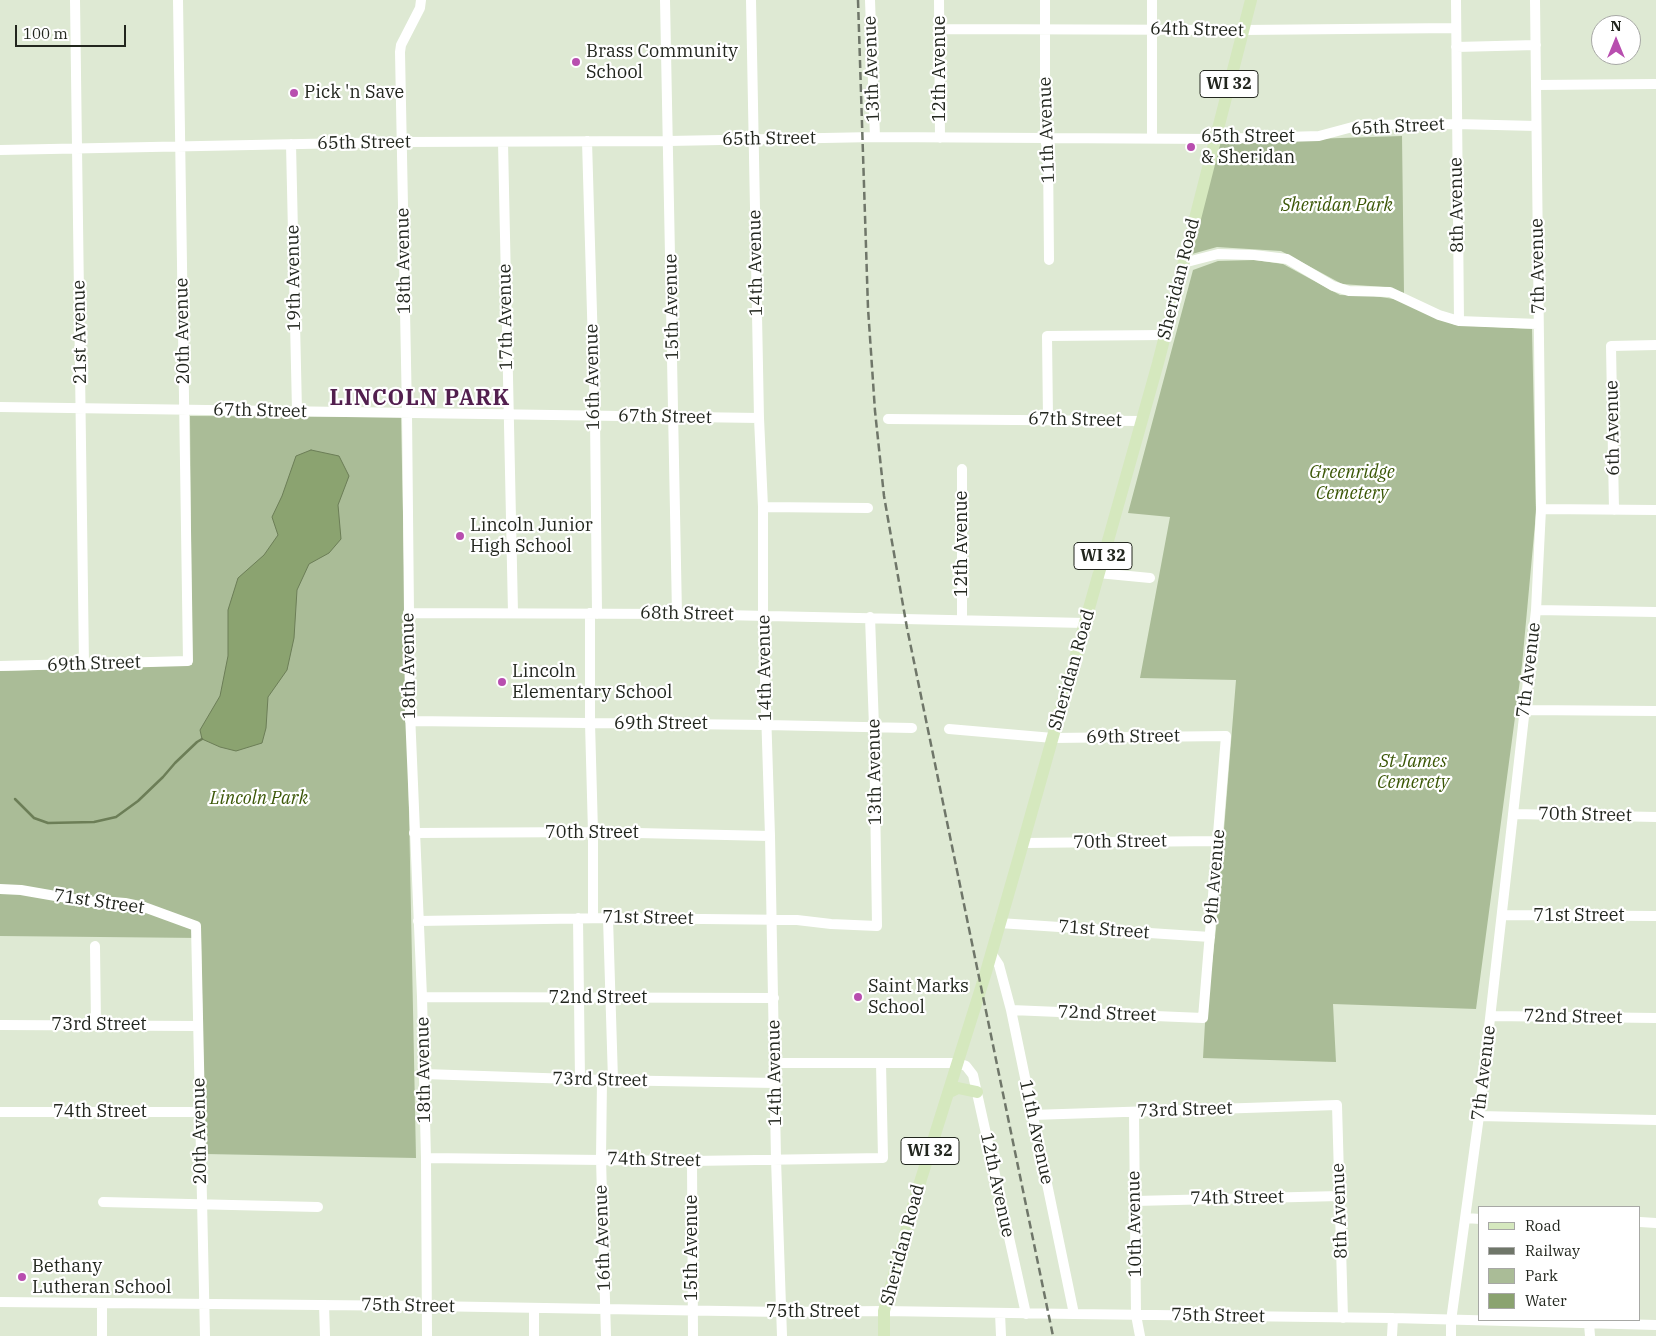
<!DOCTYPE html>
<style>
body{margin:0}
#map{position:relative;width:1656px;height:1336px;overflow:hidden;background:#dee9d3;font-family:"IBM Plex Serif",serif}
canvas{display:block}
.legend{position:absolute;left:1478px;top:1206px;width:162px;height:115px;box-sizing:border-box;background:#fff;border:1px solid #a7a8a5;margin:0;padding:6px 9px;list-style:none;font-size:15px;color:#22261e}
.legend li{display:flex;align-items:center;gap:10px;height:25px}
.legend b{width:25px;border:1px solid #a7a8a5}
.north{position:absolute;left:1591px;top:15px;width:50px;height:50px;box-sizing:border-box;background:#fff;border:1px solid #a7a8a5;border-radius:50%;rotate:0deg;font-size:14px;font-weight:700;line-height:20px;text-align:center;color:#22261e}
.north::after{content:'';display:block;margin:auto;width:18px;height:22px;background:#b84eaf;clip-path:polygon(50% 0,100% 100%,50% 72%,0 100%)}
.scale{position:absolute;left:15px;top:25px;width:111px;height:22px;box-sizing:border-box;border:2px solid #22261e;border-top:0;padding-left:6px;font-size:15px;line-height:18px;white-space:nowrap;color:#22261e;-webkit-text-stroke:4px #fff;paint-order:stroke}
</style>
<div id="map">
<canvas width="1656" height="1336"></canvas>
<ul class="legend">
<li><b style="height:6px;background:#d5e8be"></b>Road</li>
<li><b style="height:6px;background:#6f7669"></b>Railway</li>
<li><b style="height:14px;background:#aabc97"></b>Park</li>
<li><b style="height:14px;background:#8ba370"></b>Water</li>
</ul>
<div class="north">N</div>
<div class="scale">100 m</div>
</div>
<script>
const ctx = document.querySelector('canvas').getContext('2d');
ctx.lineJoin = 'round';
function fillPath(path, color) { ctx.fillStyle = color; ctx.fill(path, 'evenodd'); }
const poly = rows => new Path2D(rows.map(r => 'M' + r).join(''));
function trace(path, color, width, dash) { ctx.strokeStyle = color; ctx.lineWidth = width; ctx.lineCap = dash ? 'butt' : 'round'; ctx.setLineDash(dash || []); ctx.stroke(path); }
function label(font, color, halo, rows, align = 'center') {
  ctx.font = font + ' "IBM Plex Serif",serif'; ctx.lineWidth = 4.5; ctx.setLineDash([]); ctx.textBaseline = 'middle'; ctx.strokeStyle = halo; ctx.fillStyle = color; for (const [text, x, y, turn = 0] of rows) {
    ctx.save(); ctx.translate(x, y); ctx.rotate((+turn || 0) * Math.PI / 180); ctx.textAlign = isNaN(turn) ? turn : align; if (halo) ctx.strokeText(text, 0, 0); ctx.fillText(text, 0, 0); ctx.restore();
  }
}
const green = poly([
 [1402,136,1404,293,1384,287,1342,284,1281,251,1217,247,1192,254,1219,142],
 [1255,260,1283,264,1340,295,1374,296,1400,300,1455,325,1532,329,1536,513,1522,665,1476,1009,1333,1004,1336,1062,1203,1058,1205,1023,1216,929,1236,680,1140,678,1170,517,1128,513,1193,270,1218,261],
 [190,416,401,417,416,1158,205,1154,201,938,0,936,0,671,192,665]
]);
const water = poly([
 [311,450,339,456,349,476,338,505,341,539,329,553,309,564,297,590,294,638,287,670,268,697,266,728,262,743,236,751,220,747,202,739,200,730,220,696,228,656,228,610,238,578,264,555,278,535,272,517,282,496,296,456,311,450]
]);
const stream = poly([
 [15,799,34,818,48,823,94,822,116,817,138,801,163,777,175,763,197,742,202,739]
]);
const minor = poly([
 [75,0,84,664],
 [421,0,420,8,401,45,400,52,407,413,410,713,422,997,426,1158,427,1336],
 [665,0,677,614],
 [751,0,759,418,763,507,763,616,770,836,776,1159,782,1336],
 [870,0,875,137],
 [939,0,940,138],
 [1045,0,1045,139,1048,152,1049,260],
 [1152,0,1152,138],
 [1456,0,1459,321],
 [939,29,1242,30,1456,28],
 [1456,47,1536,45],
 [1536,85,1656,84],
 [587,141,595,416,597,614],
 [503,142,513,613],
 [291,144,297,411],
 [0,150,402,142,669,141,875,137,1215,139,1319,136,1360,125,1456,124,1536,126],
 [1183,263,1218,254,1254,255,1287,259,1333,286,1349,291,1390,292,1439,315,1459,321,1538,324],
 [0,407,759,418],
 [888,419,1142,421],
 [1048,419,1047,336,1165,335],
 [962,469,962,619],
 [763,507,868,508],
 [1541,509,1656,510],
 [1614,510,1611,346,1656,345],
 [1098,573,1150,578],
 [1536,610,1656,612],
 [408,613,677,614,1085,623],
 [590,613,590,723,593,832,593,918],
 [0,666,188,661,178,0],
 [1524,710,1656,711],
 [410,721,766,725,912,728],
 [949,729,1053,738,1226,736,1203,1018,1011,1010],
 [1514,814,1656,817],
 [414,833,593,832,770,836],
 [1023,843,1218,841],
 [0,889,21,890,90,902,100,901,125,903,144,907,196,926,205,1336],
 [1502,915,1656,916],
 [578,918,580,1080],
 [608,918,613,1080],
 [418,921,608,918,797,920,831,924,877,926,874,727,870,617],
 [999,923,1210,937],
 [95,946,96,1025],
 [991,953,999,965,1011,1010,1074,1314],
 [422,997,774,998],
 [1491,1016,1656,1018],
 [0,1025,198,1026],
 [775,1063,958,1063,966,1066,973,1075,1026,1314],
 [424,1074,602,1080,776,1083],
 [602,1080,601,1159,606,1336],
 [0,1112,200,1112],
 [1134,1112,1136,1315,1140,1336],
 [1032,1115,1337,1105,1343,1318],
 [1479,1116,1656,1120],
 [426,1158,692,1161,883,1158,881,1063],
 [692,1161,693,1336],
 [1135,1201,1340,1196],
 [103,1202,318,1207],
 [1466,1218,1480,1219],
 [1640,1222,1656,1223],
 [0,1302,426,1306,782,1312,884,1311,1074,1314,1393,1318,1656,1325],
 [102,1303,102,1336],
 [324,1305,325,1336],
 [534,1308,534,1336],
 [1000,1313,1001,1336],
 [1589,1324,1590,1336],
 [1392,1336,1393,1318],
 [1451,1336,1451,1321,1479,1116,1536,610,1541,509,1535,0]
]);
const major = poly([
 [948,1093,958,1088,977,1092],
 [884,1336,884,1311,916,1195,986,972,1023,843,1158,363,1251,0]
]);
const rail = poly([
 [858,0,868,308,875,411,884,496,907,628,1053,1336]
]);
const markers = [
 [576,62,5,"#b84eaf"],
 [294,93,5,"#b84eaf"],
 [1191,147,5,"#b84eaf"],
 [460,536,5,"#b84eaf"],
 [502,682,5,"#b84eaf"],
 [858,997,5,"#b84eaf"],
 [22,1277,5,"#b84eaf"]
];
const shields = [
 [1229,84,58],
 [1103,556,58],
 [930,1151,58]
];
const shieldNames = [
 ["WI 32",1229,84],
 ["WI 32",1103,556],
 ["WI 32",930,1151]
];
const streetNames = [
 ["64th Street",1197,30,1],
 ["13th Avenue",872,69,-92],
 ["12th Avenue",940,69,-90],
 ["65th Street",1398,127,-3],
 ["11th Avenue",1047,130,-92],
 ["65th Street",769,139,-1],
 ["65th Street",364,143,-1],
 ["8th Avenue",1457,205,-91],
 ["18th Avenue",404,261,-91],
 ["14th Avenue",756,263,-91],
 ["7th Avenue",1538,266,-91],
 ["19th Avenue",294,278,-91],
 ["Sheridan Road",1179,279,-76],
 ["15th Avenue",672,307,-91],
 ["17th Avenue",506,317,-91],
 ["20th Avenue",183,331,-91],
 ["21st Avenue",80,332,-91],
 ["16th Avenue",593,377,-91],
 ["67th Street",260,411,1],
 ["67th Street",665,417,1],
 ["67th Street",1075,420,1],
 ["6th Avenue",1613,428,-91],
 ["12th Avenue",962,544,-90],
 ["68th Street",687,614,1],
 ["69th Street",94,664,-2],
 ["18th Avenue",409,666,-91],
 ["14th Avenue",765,668,-91],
 ["Sheridan Road",1072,670,-74],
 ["7th Avenue",1529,670,-83],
 ["69th Street",661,724],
 ["69th Street",1133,737,-1],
 ["13th Avenue",875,772,-91],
 ["70th Street",1585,815,1],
 ["70th Street",592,833],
 ["70th Street",1120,842,-1],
 ["9th Avenue",1215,877,-85],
 ["71st Street",99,902,8],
 ["71st Street",1579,916],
 ["71st Street",648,918,1],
 ["71st Street",1104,930,4],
 ["72nd Street",598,998],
 ["72nd Street",1107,1014,2],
 ["72nd Street",1573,1017,1],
 ["73rd Street",99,1025],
 ["18th Avenue",424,1070,-91],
 ["14th Avenue",775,1073,-91],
 ["7th Avenue",1484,1073,-83],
 ["73rd Street",600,1080,1],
 ["73rd Street",1185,1110,-2],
 ["74th Street",100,1112],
 ["20th Avenue",200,1131,-91],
 ["11th Avenue",1036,1132,78],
 ["74th Street",654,1160,1],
 ["12th Avenue",997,1185,78],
 ["74th Street",1237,1198,-1],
 ["8th Avenue",1340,1211,-92],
 ["10th Avenue",1135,1224,-91],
 ["16th Avenue",603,1238,-92],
 ["Sheridan Road",903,1245,-75],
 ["15th Avenue",692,1248,-90],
 ["75th Street",408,1306,1],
 ["75th Street",813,1312],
 ["75th Street",1218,1316,1]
];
const poiNames = [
 ["Brass Community",586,52],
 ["School",586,73],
 ["Pick 'n Save",304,93],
 ["65th Street",1201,137],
 ["& Sheridan",1201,158],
 ["Lincoln Junior",470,526],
 ["High School",470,547],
 ["Lincoln",512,672],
 ["Elementary School",512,693],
 ["Saint Marks",868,987],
 ["School",868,1008],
 ["Bethany",32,1267],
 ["Lutheran School",32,1288]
];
const parkNames = [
 ["Sheridan Park",1337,206],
 ["Greenridge",1352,473],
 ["Cemetery",1352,494],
 ["St James",1413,762],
 ["Cemerety",1413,783],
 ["Lincoln Park",259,799]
];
const districtNames = [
 ["LINCOLN PARK",420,399]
];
fillPath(green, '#aabc97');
fillPath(water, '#8ba370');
trace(water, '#6c7e57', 1);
trace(stream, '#6c7e57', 2.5);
trace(minor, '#fff', 10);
trace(major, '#d5e8be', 12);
trace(rail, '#6f7669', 2.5, [8, 4]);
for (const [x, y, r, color] of markers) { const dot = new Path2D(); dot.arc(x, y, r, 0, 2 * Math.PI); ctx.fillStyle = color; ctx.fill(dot); trace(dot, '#fff', 2); }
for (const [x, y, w] of shields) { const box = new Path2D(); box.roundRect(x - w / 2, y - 13.5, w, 27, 4); ctx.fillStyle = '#fff'; ctx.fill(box); trace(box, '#22261e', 1); }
label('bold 16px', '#22261e', null, shieldNames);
label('18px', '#22261e', '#fff', streetNames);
label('18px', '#22261e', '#fff', poiNames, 'left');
label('italic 18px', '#3b5707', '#fff', parkNames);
ctx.letterSpacing = '1px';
label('bold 22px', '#521f4e', '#fff', districtNames);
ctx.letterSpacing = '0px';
</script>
